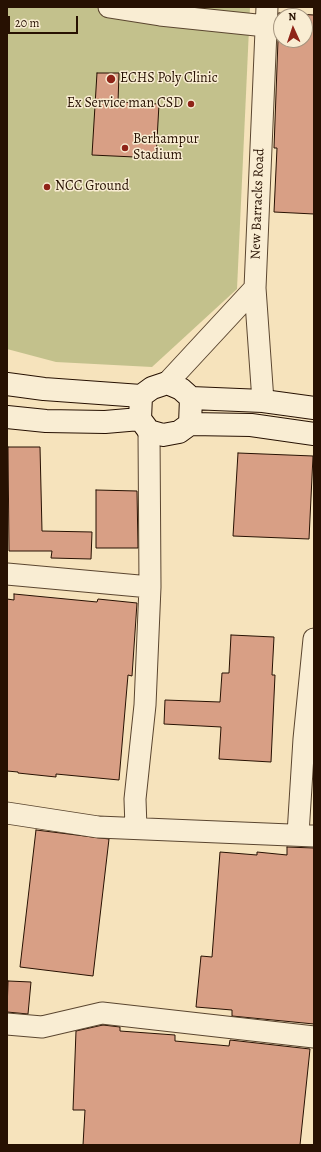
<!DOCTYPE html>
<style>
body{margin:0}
#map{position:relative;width:321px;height:1152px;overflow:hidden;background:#f6e3bc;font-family:Alegreya,serif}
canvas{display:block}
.frame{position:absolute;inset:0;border:8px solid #271102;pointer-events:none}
.north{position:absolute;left:273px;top:8px;width:40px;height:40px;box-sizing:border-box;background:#f9edd3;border:1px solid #a5957f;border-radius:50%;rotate:357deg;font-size:11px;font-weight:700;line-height:16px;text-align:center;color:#271102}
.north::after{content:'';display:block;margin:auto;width:14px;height:18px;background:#8f2418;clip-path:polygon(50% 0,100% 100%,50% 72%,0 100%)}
.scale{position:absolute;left:8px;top:16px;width:70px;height:18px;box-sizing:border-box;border:2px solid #271102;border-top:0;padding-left:5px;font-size:12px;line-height:14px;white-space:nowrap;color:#271102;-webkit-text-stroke:3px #f9edd3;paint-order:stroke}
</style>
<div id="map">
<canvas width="321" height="1152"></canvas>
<div class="frame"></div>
<div class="north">N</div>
<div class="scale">20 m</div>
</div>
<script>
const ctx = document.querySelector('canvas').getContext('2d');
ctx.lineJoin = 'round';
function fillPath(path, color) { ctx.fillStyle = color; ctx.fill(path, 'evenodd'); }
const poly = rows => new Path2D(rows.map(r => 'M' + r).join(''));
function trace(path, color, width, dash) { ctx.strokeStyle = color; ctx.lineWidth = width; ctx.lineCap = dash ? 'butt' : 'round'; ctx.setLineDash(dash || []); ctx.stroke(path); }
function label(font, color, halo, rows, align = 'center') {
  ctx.font = font + ' Alegreya,serif'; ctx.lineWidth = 3; ctx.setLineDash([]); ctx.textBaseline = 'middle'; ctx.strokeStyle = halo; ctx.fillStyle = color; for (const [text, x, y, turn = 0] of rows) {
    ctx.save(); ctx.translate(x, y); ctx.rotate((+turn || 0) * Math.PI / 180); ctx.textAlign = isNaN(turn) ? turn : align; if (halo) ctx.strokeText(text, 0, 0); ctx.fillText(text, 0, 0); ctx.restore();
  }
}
const green = poly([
 [7,7,250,7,237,289,152,367,56,362,7,349]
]);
const building = poly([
 [279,13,314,15,314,214,274,212,277,148,274,148,279,13],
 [281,16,305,16,305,40,281,40,281,16],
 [97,73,119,73,118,102,159,104,156,158,92,155,97,73],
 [8,447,40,447,42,531,92,532,91,559,51,558,52,551,9,551,8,447],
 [238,453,313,456,309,539,233,536,238,453],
 [96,490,137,491,138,548,96,548,96,490],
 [14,594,97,602,98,599,137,603,132,676,128,675,119,780,56,774,56,777,18,773,18,772,7,771,7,599,14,600,14,594],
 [231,635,274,637,272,675,275,675,271,762,219,759,221,727,164,724,165,700,220,702,222,673,229,673,231,635],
 [36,830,109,839,93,976,20,967,36,830],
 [287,847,314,848,314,1024,232,1016,232,1010,196,1007,201,956,212,957,220,852,257,855,257,852,287,855,287,847],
 [8,981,31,982,28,1014,7,1012,8,981],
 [103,1025,120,1027,120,1031,175,1035,175,1041,229,1046,230,1040,310,1049,300,1145,83,1145,85,1110,73,1110,76,1031,103,1025]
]);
const street = poly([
 [109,7,160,15,266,26],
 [167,383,255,288],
 [263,401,255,288,267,7],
 [7,574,150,587],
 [7,813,98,827,314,836],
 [136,828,135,799,145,705,150,587,149,431],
 [298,834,304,739,314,639],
 [7,1024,42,1027,102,1013,314,1037]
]);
const secondary = poly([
 [167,383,181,389,191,398,190,424,179,432,163,435,149,431,140,419,141,396,152,388,167,383],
 [7,384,44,389,141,396],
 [191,398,263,401,314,408],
 [7,417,46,421,105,422,140,419],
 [190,424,251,425,314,434]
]);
const markers = [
 [111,79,5,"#8f2418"],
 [191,104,4,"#8f2418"],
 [125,148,4,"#8f2418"],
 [47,187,4,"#8f2418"]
];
const poiNames = [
 ["ECHS Poly Clinic",120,79],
 ["Ex Service man CSD",183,104,"right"],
 ["Berhampur",133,140],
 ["Stadium",133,156],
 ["NCC Ground",55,187]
];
const streetNames = [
 ["New Barracks Road",258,204,-88]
];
fillPath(green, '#c3c18c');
fillPath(building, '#d89f85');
trace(building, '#271102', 1);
trace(street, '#5b4630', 23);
trace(secondary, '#271102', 24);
trace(street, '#f9edd3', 21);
trace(secondary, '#f9edd3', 22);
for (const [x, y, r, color] of markers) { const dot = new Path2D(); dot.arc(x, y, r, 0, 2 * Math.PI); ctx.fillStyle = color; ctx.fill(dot); trace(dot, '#f9edd3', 1.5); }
label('14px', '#271102', '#f9edd3', poiNames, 'left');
label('14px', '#271102', '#f9edd3', streetNames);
</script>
